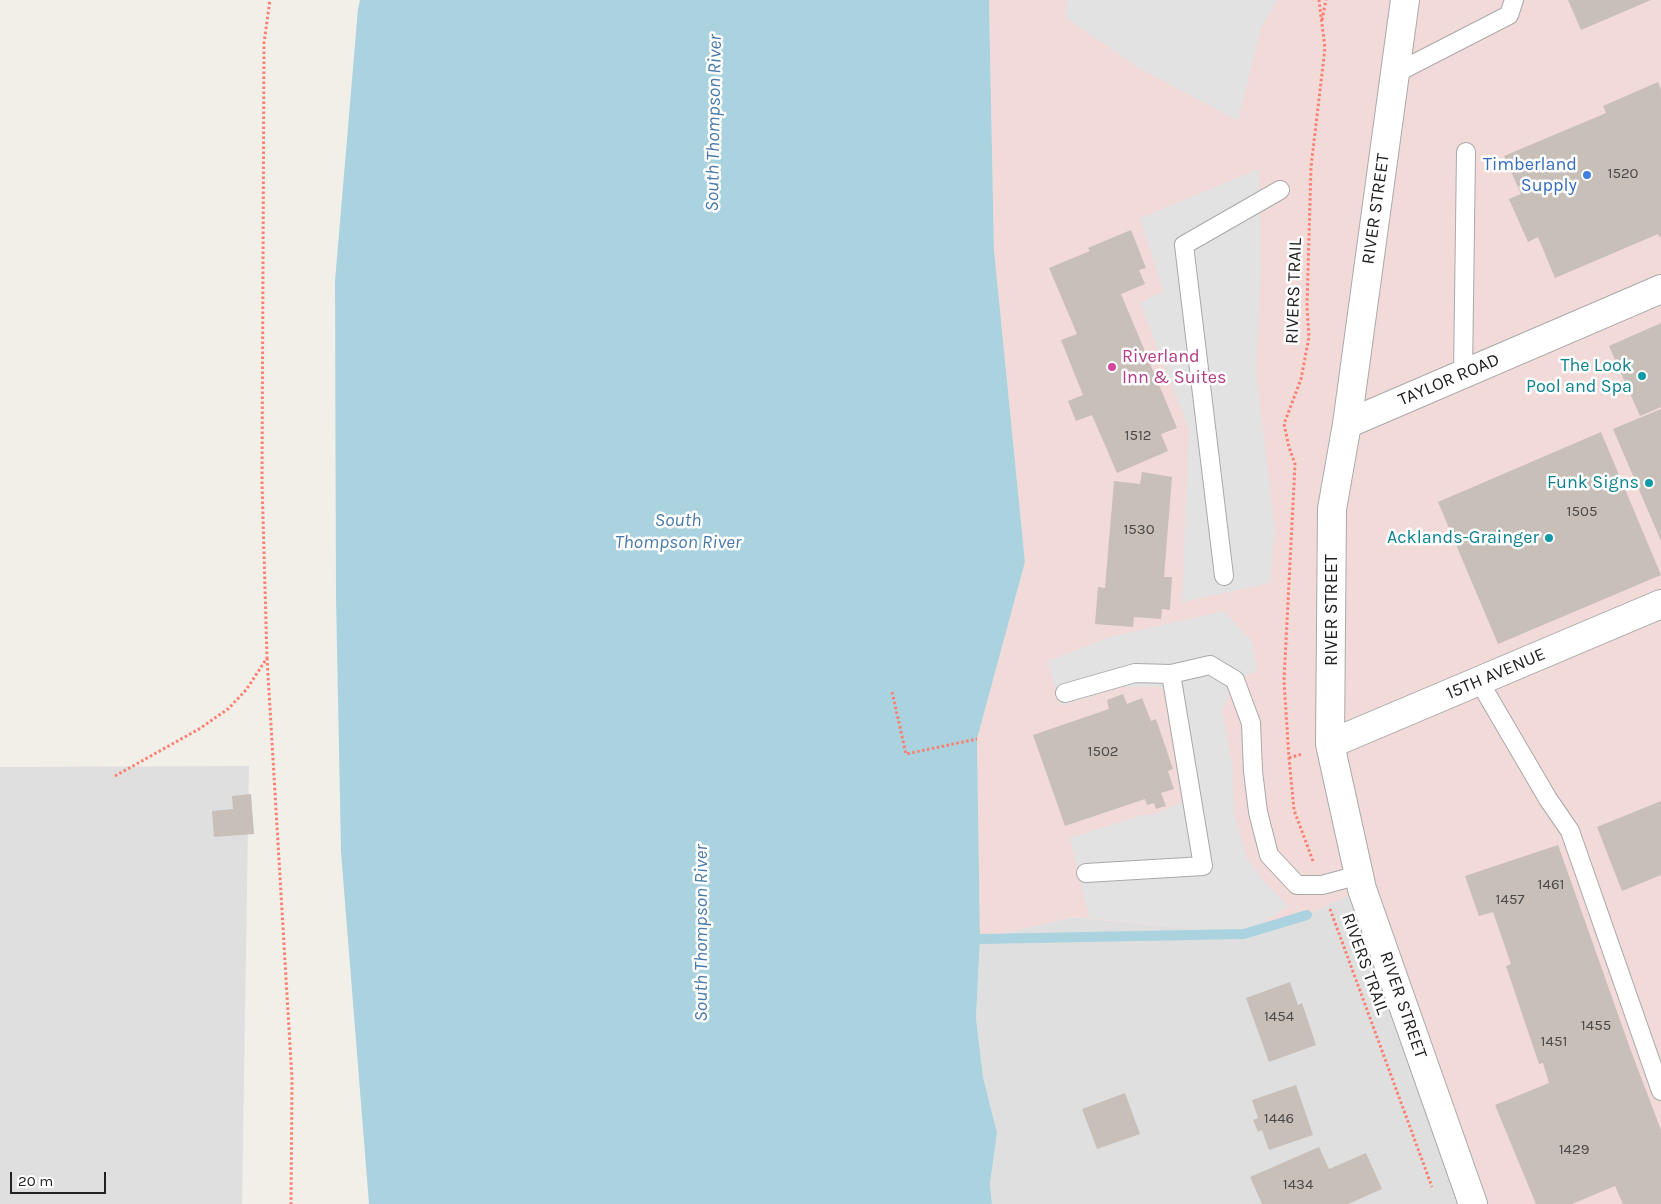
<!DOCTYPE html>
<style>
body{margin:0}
#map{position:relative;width:1661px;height:1204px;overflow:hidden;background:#f2efe9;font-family:Karla,sans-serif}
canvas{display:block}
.scale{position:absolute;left:10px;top:1172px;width:96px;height:22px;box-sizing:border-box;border:2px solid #222;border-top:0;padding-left:6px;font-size:15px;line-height:18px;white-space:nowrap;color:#222;-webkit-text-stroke:4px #fff;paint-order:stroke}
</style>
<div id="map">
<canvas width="1661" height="1204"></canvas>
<div class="scale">20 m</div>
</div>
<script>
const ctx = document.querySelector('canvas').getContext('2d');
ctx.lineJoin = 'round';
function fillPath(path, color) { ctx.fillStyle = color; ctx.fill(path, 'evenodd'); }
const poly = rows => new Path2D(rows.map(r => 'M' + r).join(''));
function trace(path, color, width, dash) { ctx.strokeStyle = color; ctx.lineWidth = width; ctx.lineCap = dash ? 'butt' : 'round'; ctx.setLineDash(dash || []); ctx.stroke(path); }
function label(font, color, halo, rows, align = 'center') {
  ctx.font = font + ' Karla,sans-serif'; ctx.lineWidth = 5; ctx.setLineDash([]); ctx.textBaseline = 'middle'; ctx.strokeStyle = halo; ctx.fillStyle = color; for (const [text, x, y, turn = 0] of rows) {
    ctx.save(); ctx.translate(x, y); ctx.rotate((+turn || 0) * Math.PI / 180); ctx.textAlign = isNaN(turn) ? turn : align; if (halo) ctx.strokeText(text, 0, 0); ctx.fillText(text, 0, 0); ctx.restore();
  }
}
const residential = poly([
 [249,766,242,1204,0,1204,0,767],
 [1362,889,1473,1204,992,1204,990,1184,997,1133,983,1077,976,1018,980,939,1073,917,1244,934,1306,915]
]);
const commercial = poly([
 [989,0,1661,0,1661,1204,1473,1204,1362,889,1307,915,1245,934,1073,917,980,939,977,739,1025,562,994,250]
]);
const parking = poly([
 [1067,0,1277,0,1261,28,1238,121,1139,68,1066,18],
 [1259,169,1261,267,1256,372,1275,530,1270,583,1182,602,1189,429,1140,303,1163,291,1140,218],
 [1224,611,1252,641,1257,671,1235,680,1222,710,1233,770,1234,813,1247,858,1264,881,1289,906,1244,934,1089,918,1070,838,1139,816,1155,814,1182,802,1170,714,1162,687,1121,687,1060,706,1048,661,1109,637]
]);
const water = poly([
 [360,0,989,0,994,250,1025,562,977,739,980,939,976,1018,983,1077,997,1133,990,1184,992,1204,369,1204,341,852,336,597,335,281,358,9]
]);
const stream = poly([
 [980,939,1244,934,1307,915]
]);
const building = poly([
 [1568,0,1651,0,1581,30],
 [1658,82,1661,90,1661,236,1659,237,1658,234,1555,278,1538,237,1528,242,1509,199,1521,194,1504,156,1606,113,1603,106],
 [1131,230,1146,268,1139,270,1145,284,1121,294,1177,428,1161,434,1168,451,1117,473,1092,415,1076,421,1068,401,1083,395,1061,340,1077,334,1049,268,1090,251,1088,248],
 [1661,323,1661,407,1640,416,1609,346],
 [1661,409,1661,541,1613,429],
 [1601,432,1661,575,1498,644,1438,502],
 [1142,472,1172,477,1164,577,1172,577,1170,610,1162,609,1161,619,1134,617,1133,627,1095,624,1098,587,1105,588,1114,481,1140,484],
 [1123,694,1127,704,1142,698,1151,721,1156,719,1173,769,1168,771,1174,789,1161,793,1166,806,1156,809,1154,803,1147,805,1145,799,1065,826,1033,735,1109,709,1107,700],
 [251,794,254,834,214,837,212,811,233,809,232,796],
 [1661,801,1661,875,1622,891,1597,827],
 [1558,845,1631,1051,1661,1130,1661,1204,1623,1204,1615,1186,1572,1204,1536,1204,1495,1105,1549,1083,1543,1063,1539,1064,1506,966,1511,964,1493,912,1479,916,1465,876],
 [1290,982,1298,1005,1302,1003,1316,1045,1269,1062,1246,998],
 [1296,1085,1313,1135,1269,1150,1262,1130,1258,1132,1253,1120,1258,1118,1252,1100],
 [1125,1093,1140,1134,1097,1149,1082,1109],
 [1319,1147,1329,1169,1366,1153,1382,1189,1348,1204,1262,1204,1250,1177]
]);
const path = poly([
 [1322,20,1326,0],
 [267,658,292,1079,291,1204],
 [892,692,906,754,977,739],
 [1289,758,1302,754],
 [115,776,199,729,228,709,246,690,267,658,262,482,264,43,270,0],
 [1313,861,1294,810,1289,758,1284,681,1295,464,1289,447,1284,424,1301,379,1309,337,1307,307,1311,167,1325,48,1319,0],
 [1330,909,1432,1187]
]);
const lane = poly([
 [1396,73,1509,15,1514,0],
 [1463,374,1466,152],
 [1224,576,1184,245,1280,190],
 [1479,681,1548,799,1570,831,1661,1091],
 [1065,693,1135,673,1171,674],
 [1086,873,1203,866,1171,674,1210,665,1235,680,1251,723,1253,771,1258,812,1269,855,1297,885,1322,885,1359,875]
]);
const street = poly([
 [1405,0,1347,424,1332,509,1330,744,1362,889,1473,1204],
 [1347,424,1661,289],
 [1330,744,1661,604]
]);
const markers = [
 [1587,175,5,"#3f7fe0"],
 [1112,367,5,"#d1479c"],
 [1642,376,5,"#0f9aa8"],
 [1649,483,5,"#0f9aa8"],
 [1549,538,5,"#0f9aa8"]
];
const numberNames = [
 ["1520",1623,174],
 ["1512",1138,436],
 ["1505",1582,512],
 ["1530",1139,530],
 ["1502",1103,752],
 ["1461",1551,885],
 ["1457",1510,900],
 ["1454",1279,1017],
 ["1455",1596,1026],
 ["1451",1554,1042],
 ["1446",1279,1119],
 ["1429",1574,1150],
 ["1434",1298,1185]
];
const shopNames = [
 ["Timberland",1577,165],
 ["Supply",1577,186]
];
const streetNames = [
 ["RIVER STREET",1376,209,-82],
 ["RIVERS TRAIL",1294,291,-88],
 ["TAYLOR ROAD",1449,380,-23],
 ["RIVER STREET",1332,610,-90],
 ["15TH AVENUE",1496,674,-23],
 ["RIVERS TRAIL",1365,964,70],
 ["RIVER STREET",1403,1005,71]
];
const hotelNames = [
 ["Riverland",1122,357],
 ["Inn & Suites",1122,378]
];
const cultureNames = [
 ["The Look",1632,366],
 ["Pool and Spa",1632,387],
 ["Funk Signs",1639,483],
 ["Acklands-Grainger",1539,538]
];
const waterNames = [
 ["South Thompson River",714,123,-89],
 ["South",678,521],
 ["Thompson River",678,543],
 ["South Thompson River",702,933,-90]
];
fillPath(residential, '#e0dfdf');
fillPath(commercial, '#f2dad9');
fillPath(parking, '#e2e2e2');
fillPath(water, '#aad3df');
trace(stream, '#aad3df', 10);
fillPath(building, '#c7bfb8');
trace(lane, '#a9a9a9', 20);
trace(street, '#a9a9a9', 30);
trace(path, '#fa8072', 3, [2.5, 2.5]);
trace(lane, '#fff', 18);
trace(street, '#fff', 28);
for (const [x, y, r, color] of markers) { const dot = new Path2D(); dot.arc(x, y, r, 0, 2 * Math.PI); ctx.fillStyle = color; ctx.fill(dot); trace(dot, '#fff', 2); }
label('15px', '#4b4948', null, numberNames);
label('18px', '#366cbe', '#fff', shopNames, 'right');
label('18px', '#222', '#fff', streetNames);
label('18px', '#b23c85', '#fff', hotelNames, 'left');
label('18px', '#0d838f', '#fff', cultureNames, 'right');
label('italic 19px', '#4a7aab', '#fff', waterNames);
</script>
